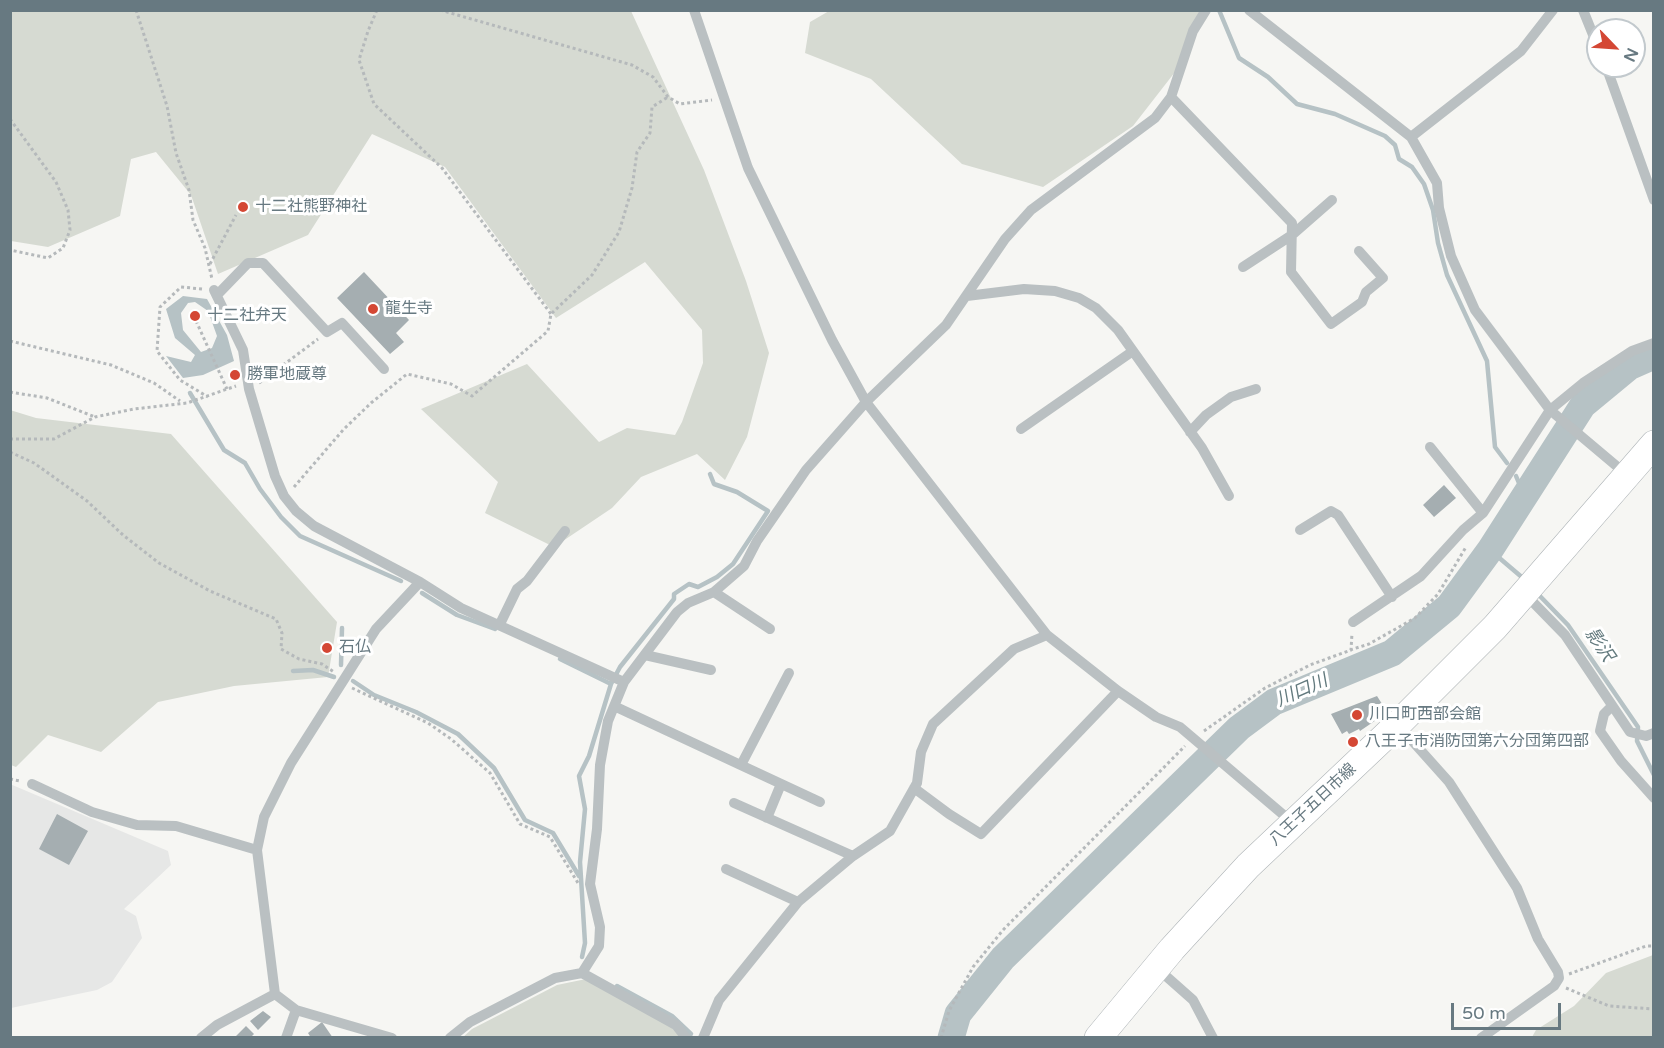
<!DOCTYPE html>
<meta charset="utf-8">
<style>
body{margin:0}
#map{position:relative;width:1664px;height:1048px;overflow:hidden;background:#f6f6f3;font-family:"Varela Round",sans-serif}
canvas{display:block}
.frame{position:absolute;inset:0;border:12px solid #677981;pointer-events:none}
.north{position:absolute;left:1586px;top:18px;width:60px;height:60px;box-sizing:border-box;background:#fff;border:2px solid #c2c9cd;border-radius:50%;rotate:115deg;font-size:16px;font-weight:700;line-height:24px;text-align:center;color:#677981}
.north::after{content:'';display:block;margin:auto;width:21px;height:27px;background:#d44734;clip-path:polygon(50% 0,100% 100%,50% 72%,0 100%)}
.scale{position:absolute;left:1451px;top:1003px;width:110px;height:27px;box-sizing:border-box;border:3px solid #677981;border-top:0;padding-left:8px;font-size:18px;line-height:21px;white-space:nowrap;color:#677981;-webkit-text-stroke:4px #fff;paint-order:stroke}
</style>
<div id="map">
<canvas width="1664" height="1048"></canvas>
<div class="frame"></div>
<div class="north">N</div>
<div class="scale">50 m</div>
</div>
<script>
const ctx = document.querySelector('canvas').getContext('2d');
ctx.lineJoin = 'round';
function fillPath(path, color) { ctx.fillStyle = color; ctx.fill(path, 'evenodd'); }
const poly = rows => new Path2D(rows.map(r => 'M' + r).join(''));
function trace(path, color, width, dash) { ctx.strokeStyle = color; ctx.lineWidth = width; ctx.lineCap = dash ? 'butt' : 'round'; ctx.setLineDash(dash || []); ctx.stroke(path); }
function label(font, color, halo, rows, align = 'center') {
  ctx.font = font + ' "Varela Round","Noto Sans JP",sans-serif'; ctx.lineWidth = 6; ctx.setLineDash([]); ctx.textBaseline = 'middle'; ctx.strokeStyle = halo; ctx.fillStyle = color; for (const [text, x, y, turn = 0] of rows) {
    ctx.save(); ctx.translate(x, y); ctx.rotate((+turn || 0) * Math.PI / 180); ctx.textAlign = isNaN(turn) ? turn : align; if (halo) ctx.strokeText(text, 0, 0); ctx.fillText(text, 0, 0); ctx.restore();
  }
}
const built = poly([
 [10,784,168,851,171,865,124,909,136,916,142,938,112,982,97,990,11,1008]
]);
const green = poly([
 [10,11,631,11,704,170,746,281,769,353,747,437,725,480,697,454,641,477,612,508,554,547,485,513,498,482,421,409,527,364,599,442,627,428,675,435,682,422,703,363,702,330,645,262,556,318,445,167,372,134,308,235,218,274,191,195,156,152,131,159,120,216,48,247,11,241],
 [829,11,1201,11,1189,54,1133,126,1043,187,962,164,871,79,805,53,810,22],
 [10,410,36,418,171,434,337,622,328,677,234,686,158,702,101,752,48,735,16,767,11,765],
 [1653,955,1653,1037,1532,1037,1536,1030,1574,1006,1606,973],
 [586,979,677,1029,681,1038,462,1038,472,1029,557,985]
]);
const water = poly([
 [183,296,207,299,227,335,234,361,203,375,183,378,166,356,191,362,195,355,175,338,166,309],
 [195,302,208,311,217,336,212,348,201,352,183,330,181,313,188,303]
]);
const stream = poly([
 [1219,10,1239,58,1268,77,1297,104,1335,114,1385,136,1395,145,1399,159,1412,167,1424,184,1433,210,1438,243,1447,275,1487,361,1495,447,1507,463],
 [190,393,224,450,245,463,260,489,281,517,300,536,401,581],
 [1516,476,1524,495],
 [1490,550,1524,579],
 [1536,592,1568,625,1638,727,1637,741,1654,775],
 [422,593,457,615,495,629],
 [560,659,611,684],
 [341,665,342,628],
 [293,671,313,670,334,677],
 [353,681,374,695,416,712,458,734,494,768,525,820,553,833,579,876],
 [582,957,585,943,580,862,585,809,579,776,589,756,611,684,620,667,674,599,674,594,689,584,698,587,717,577,733,564,768,511,737,492,714,484,710,474],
 [617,986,672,1016,691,1034]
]);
const river = poly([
 [951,1038,958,1014,1003,958,1239,728,1274,702,1392,653,1449,606,1490,550,1583,405,1629,367,1654,356]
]);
const building = poly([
 [364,272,409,320,396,333,404,342,390,354,337,298],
 [1444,485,1456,498,1434,517,1423,505],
 [1377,696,1384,707,1379,710,1382,716,1360,731,1359,729,1349,734,1347,731,1342,734,1331,714],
 [1351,736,1360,745,1355,749,1347,739],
 [57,814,88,831,69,865,39,849],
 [263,1011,271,1017,258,1030,250,1021],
 [322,1022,333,1038,311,1038,308,1033],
 [246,1026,254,1034,250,1038,234,1038]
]);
const path = poly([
 [136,10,167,106,176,153,189,190,193,220,205,248,212,279],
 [377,10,368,31,359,60,374,104,442,168,551,314],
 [440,10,632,65,653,77,668,97,680,104,712,100],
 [10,119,56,182,68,210,70,230,63,248,48,258,10,250],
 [210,264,236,215],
 [202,289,181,287,160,307,157,351,180,380,208,397],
 [196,321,227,389],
 [10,341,111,365,154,383,180,401],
 [259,383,318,339],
 [10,392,47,398,95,417],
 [10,439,54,439,95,417,134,409,187,403,236,386],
 [10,452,34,463,87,501,123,535,159,563,210,591,276,619,282,633,281,649,299,659,322,664,334,672],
 [294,487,343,430,371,403,407,374,451,384,472,396,548,331,551,314,592,275,619,232,632,188,637,152,650,133,652,107,668,97],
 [1350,650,1369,644,1415,618,1438,594,1466,547],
 [352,688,428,723,451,739,490,773,520,824,550,837,578,883],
 [1204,731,1265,688,1310,665,1351,650,1352,633],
 [10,779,20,781],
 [1569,974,1646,946,1654,946],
 [1566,988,1609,1006,1654,1009],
 [941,1038,949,1011,973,967,1003,930,1185,746]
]);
const minor = poly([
 [694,10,748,168,832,340,866,402,1047,635,1118,691,1156,717,1180,727,1293,823],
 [1249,10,1411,137,1437,183,1439,208,1451,256,1475,310,1550,410,1626,474],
 [1583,10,1598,47],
 [1606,66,1654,200],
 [1171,97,1292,223,1291,272,1331,324,1362,302,1366,292,1383,278,1359,251],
 [1411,137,1521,51,1553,10],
 [1243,267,1292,235,1332,200],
 [214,290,243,350,249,389,275,476,284,496,296,511,314,526,420,582,461,608,624,682],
 [217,295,248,263,263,263,327,332,342,323,384,369],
 [967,296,1024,289,1055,291,1079,298,1096,308,1118,330,1202,448,1229,496],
 [1021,429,1133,351],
 [1190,432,1206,415,1231,397,1256,389],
 [1430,447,1483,513],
 [1300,530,1331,511,1338,515,1392,597],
 [714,592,770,629],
 [1525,594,1565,635,1630,732,1646,736,1654,733],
 [1353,622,1421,576,1463,530,1483,513,1550,410,1583,383,1632,351,1654,343],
 [500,624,517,589,527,581,565,531],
 [645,655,711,670],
 [614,706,820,802],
 [1612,706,1604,714,1600,731,1621,761,1654,798],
 [1398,725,1449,782,1517,888,1538,939,1558,972,1559,978,1554,986,1481,1038],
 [741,765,789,673],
 [32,784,92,812,137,825,176,826,257,850],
 [914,788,949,814,981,834,1118,691],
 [734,803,853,856],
 [767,818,781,784],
 [726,869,798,902],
 [1158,969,1193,1000,1213,1038],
 [582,973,599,946,600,927,590,884,597,829,600,765,608,721,624,682,677,612,688,603,714,592,744,566,757,541,806,470,866,402,946,325,1005,239,1031,210,1155,118,1171,97,1193,31,1206,10],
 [201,1038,217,1025,275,994],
 [286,1038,296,1010],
 [392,1038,296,1010,275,994,257,850,264,817,291,763,376,629,420,582],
 [450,1038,470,1022,555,978,582,973,676,1025,686,1038],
 [703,1038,719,1000,798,902,853,856,890,831,917,783,921,752,933,724,1014,649,1047,635]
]);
const major = poly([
 [1098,1038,1172,949,1248,866,1398,724,1495,627,1654,444]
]);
const markers = [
 [243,207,6,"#d44734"],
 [373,309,6,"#d44734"],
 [195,316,6,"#d44734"],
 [235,375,6,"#d44734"],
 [327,648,6,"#d44734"],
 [1357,715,6,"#d44734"],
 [1353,742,6,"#d44734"]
];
const poiNames = [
 ["十二社熊野神社",255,207],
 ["龍生寺",385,309],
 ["十二社弁天",207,316],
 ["勝軍地蔵尊",247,375],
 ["石仏",339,648],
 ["川口町西部会館",1369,715],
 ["八王子市消防団第六分団第四部",1365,742]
];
const streetNames = [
 ["八王子五日市線",1313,805,-43]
];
const waterNames = [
 ["影沢",1599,645,56],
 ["川口川",1302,691,-24]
];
fillPath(built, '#e6e7e6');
fillPath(green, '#d6dad2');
fillPath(water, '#b6c2c5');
trace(stream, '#b6c2c5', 4.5);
trace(river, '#b6c2c5', 27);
fillPath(building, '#a5aeb1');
trace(major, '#aeb4b7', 28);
trace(path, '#b5b9bb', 3, [3, 3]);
trace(minor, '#bac0c2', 10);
trace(major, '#fff', 27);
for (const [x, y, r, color] of markers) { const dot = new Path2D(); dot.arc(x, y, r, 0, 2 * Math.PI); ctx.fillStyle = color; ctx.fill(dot); trace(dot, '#fff', 2); }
label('16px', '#677981', '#fff', poiNames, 'left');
label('16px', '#677981', '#fff', streetNames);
label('italic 18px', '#637a7e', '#fff', waterNames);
</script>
